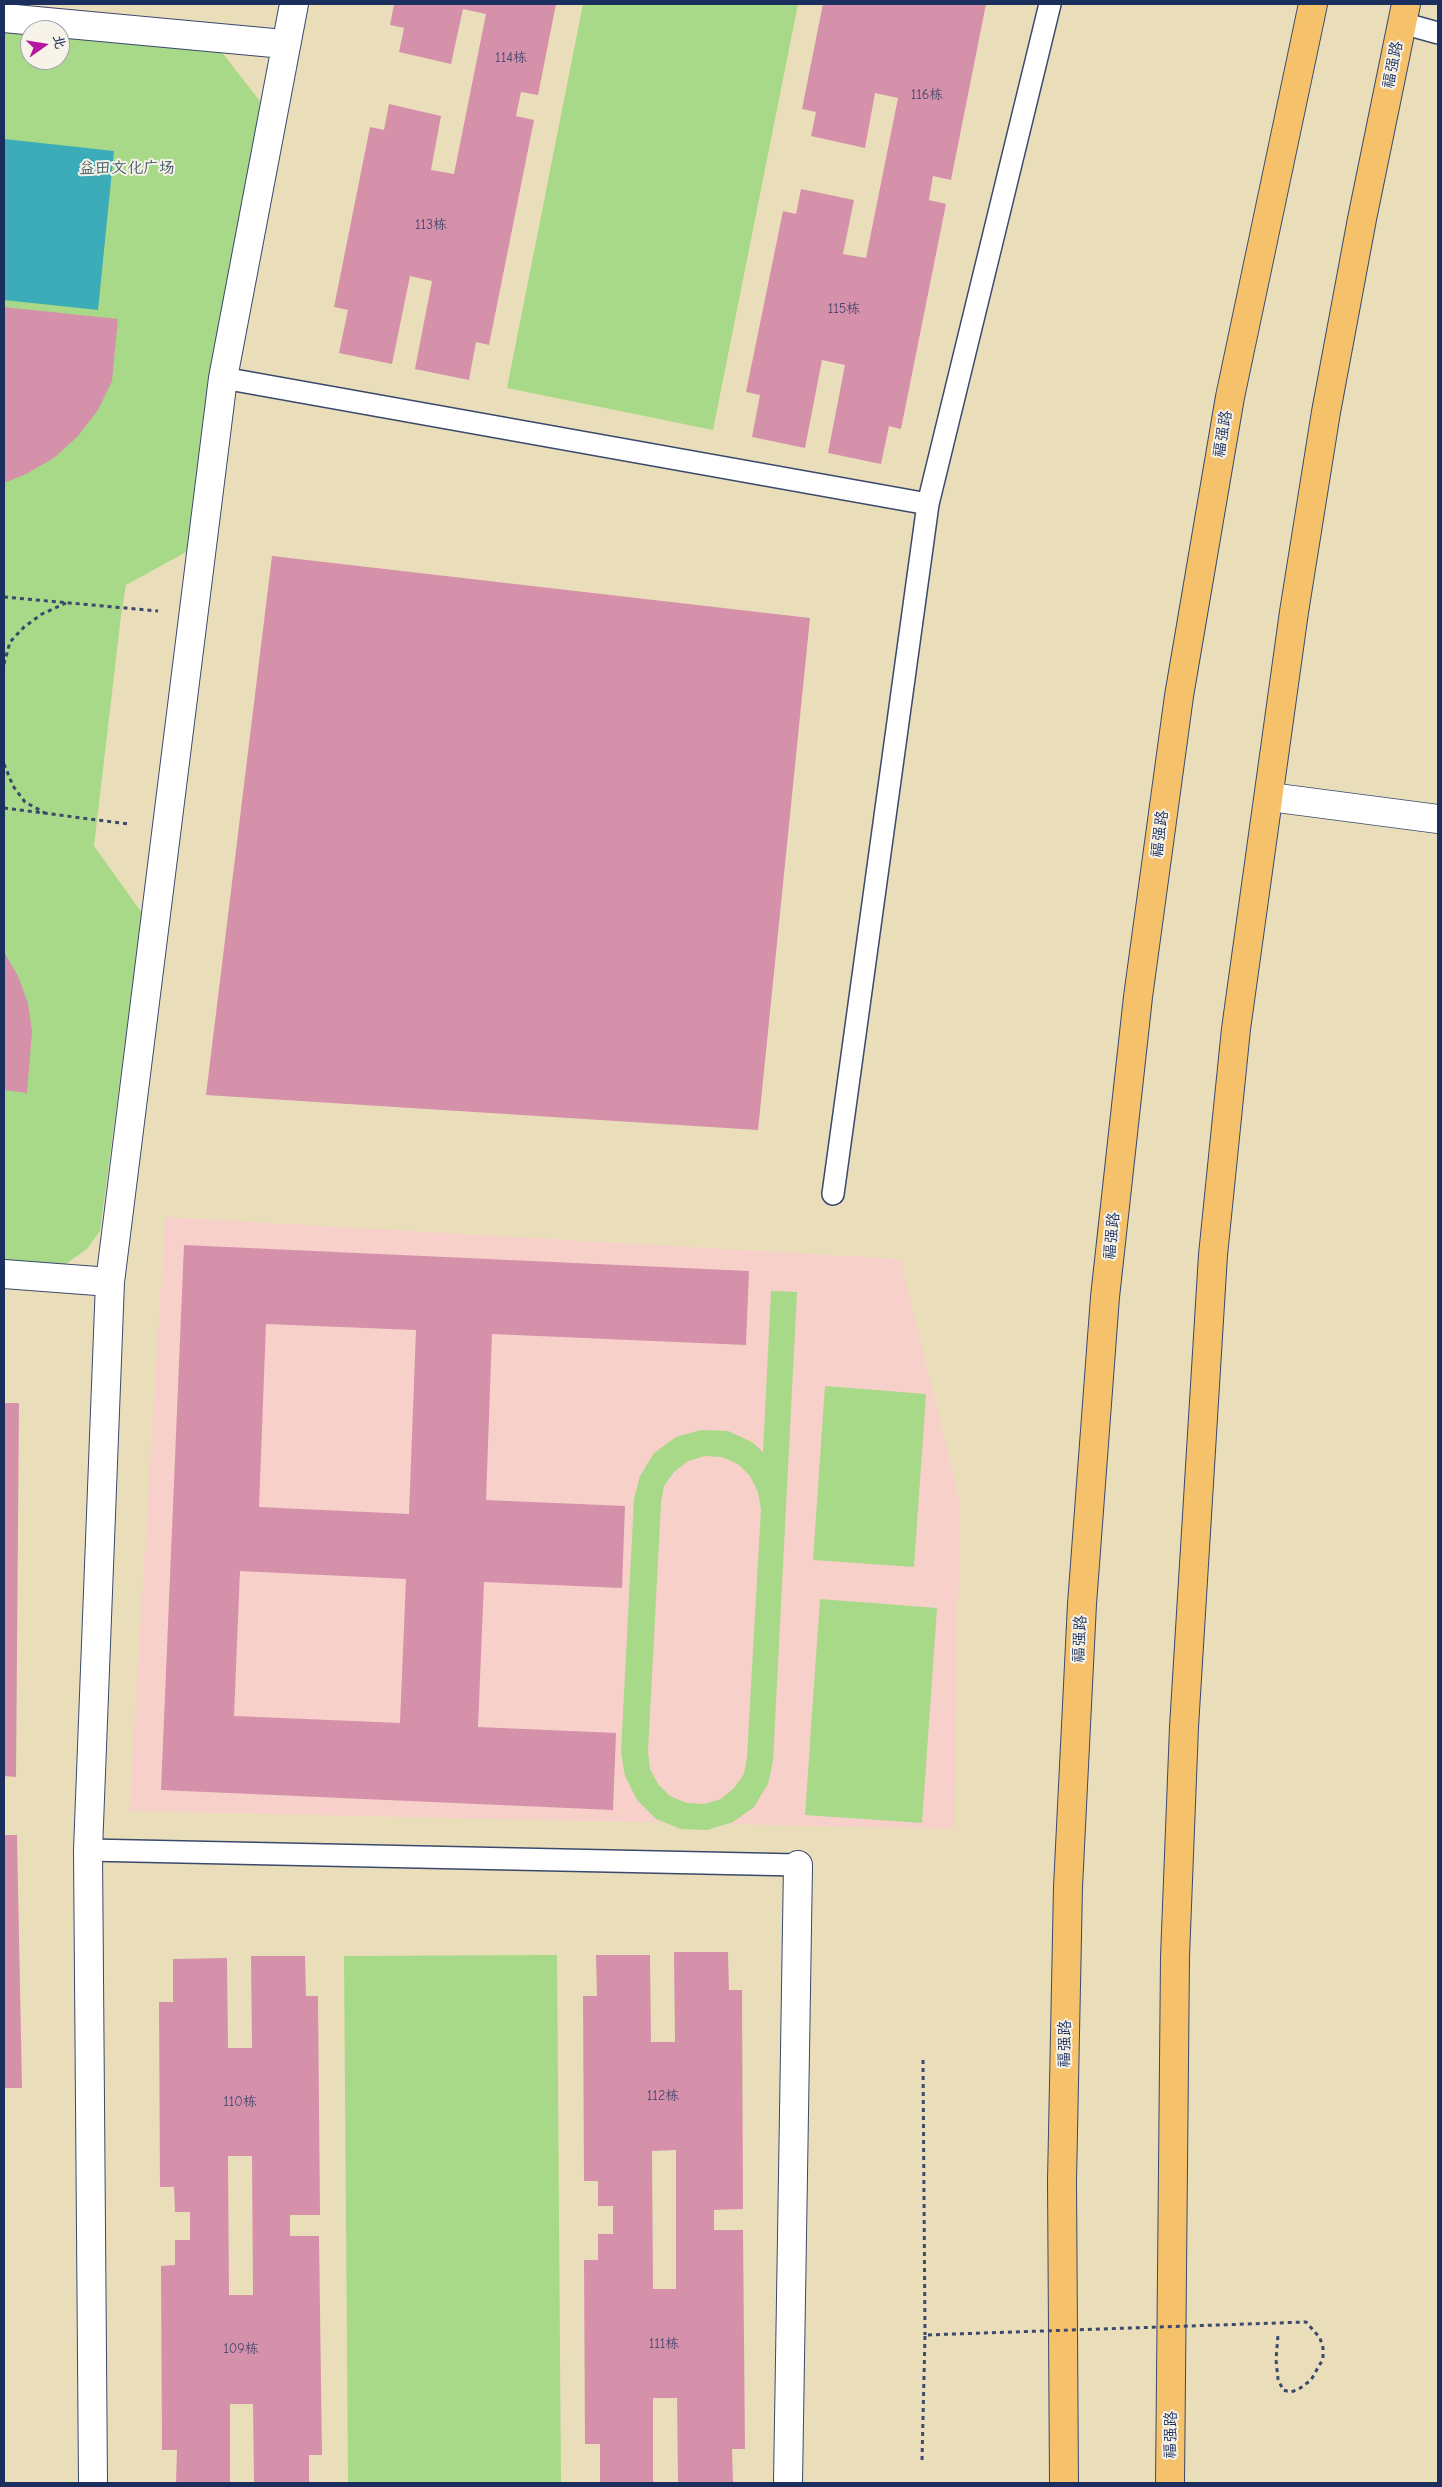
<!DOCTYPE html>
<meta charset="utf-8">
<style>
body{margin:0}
#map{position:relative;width:1442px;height:2487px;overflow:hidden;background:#eadeba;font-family:"Comic Neue","LXGW WenKai TC",sans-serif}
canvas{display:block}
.frame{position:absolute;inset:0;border:5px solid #1b2f5e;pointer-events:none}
.north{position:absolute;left:20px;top:20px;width:50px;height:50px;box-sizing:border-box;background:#f7f3e8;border:1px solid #9fa5b1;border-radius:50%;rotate:77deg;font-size:14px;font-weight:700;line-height:20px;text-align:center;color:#1b2f5e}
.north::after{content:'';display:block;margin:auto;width:18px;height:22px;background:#b5179e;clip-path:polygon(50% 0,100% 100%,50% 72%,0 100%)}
</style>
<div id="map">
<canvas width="1442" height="2487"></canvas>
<div class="frame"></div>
<div class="north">北</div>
</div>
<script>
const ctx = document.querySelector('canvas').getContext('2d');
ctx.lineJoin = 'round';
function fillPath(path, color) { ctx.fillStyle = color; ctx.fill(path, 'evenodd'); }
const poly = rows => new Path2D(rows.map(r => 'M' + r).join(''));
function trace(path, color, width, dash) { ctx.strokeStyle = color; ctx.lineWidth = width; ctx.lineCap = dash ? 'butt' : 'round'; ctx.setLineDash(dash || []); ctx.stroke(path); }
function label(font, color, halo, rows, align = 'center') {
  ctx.font = font + ' "Comic Neue","LXGW WenKai TC",sans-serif'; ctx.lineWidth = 4; ctx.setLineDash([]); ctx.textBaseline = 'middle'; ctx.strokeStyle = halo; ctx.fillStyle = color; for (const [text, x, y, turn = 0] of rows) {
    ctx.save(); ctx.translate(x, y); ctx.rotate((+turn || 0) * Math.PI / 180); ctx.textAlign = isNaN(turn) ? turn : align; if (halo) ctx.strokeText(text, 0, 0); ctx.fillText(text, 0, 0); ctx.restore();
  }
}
const built = poly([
 [165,1217,900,1259,960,1501,954,1829,129,1811]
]);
const green = poly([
 [583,4,798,4,713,430,507,388],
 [4,31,30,33,30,60,60,60,60,36,220,50,263,105,188,551,126,585,121,616,94,846,142,913,100,1231,87,1249,57,1270,4,1265],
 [771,1291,797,1292,773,1761,768,1784,754,1807,733,1822,707,1830,681,1829,656,1819,637,1800,625,1776,621,1752,634,1499,640,1476,654,1453,676,1437,701,1430,728,1431,752,1442,763,1452],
 [705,1456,722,1457,738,1464,750,1476,758,1492,761,1509,747,1757,744,1774,734,1788,721,1799,704,1804,687,1803,670,1796,658,1784,650,1769,648,1752,661,1503,664,1486,674,1472,688,1461],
 [825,1386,926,1394,914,1567,813,1560],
 [820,1599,937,1608,922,1823,805,1815],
 [557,1955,561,2483,348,2483,344,1956]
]);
const water = poly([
 [4,139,114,151,98,310,4,300]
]);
const building = poly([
 [394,4,556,4,538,95,521,92,516,116,534,120,489,345,476,342,469,380,415,369,432,281,410,276,392,364,339,353,348,310,334,307,370,127,384,130,389,104,441,116,431,170,454,174,486,14,463,9,451,64,399,52,404,28,390,25],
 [823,4,986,4,951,180,933,176,929,200,946,204,901,429,889,426,881,464,828,453,845,365,822,360,805,448,752,437,760,395,746,392,783,211,796,214,801,189,854,200,843,254,866,258,898,98,875,93,865,148,811,136,816,112,802,109],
 [4,307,118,319,112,381,98,410,78,436,54,458,26,474,4,483],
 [272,556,810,618,758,1130,206,1095],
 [4,952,18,976,28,1003,32,1031,27,1093,4,1090],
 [184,1245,749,1271,746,1345,492,1334,486,1500,625,1506,622,1588,484,1582,478,1727,616,1733,613,1810,161,1790],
 [266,1324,416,1330,409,1514,259,1507],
 [240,1571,406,1579,400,1723,234,1716],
 [4,1403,19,1403,16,1777,4,1776],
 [4,1835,17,1835,22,2088,4,2088],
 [674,1952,728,1952,729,1990,742,1990,743,2209,714,2210,714,2230,743,2230,745,2449,732,2449,733,2483,678,2483,677,2398,653,2398,653,2483,600,2483,600,2444,585,2444,584,2260,598,2260,598,2234,613,2234,613,2206,598,2206,598,2181,584,2181,583,1996,597,1996,596,1955,650,1955,651,2042,675,2042],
 [676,2150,676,2289,653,2289,652,2151],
 [251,1956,305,1956,306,1996,318,1996,320,2215,290,2215,290,2236,319,2236,322,2455,309,2455,309,2483,254,2483,253,2404,230,2404,230,2483,176,2483,177,2450,162,2450,161,2266,175,2265,175,2240,190,2240,190,2212,175,2212,174,2187,160,2187,159,2002,173,2002,173,1959,227,1958,228,2048,252,2048],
 [228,2156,252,2156,253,2295,229,2295]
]);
const path = poly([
 [4,597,158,611],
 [4,664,10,642,24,627,42,614,66,603],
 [4,764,13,786,25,802,45,813],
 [4,808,129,824],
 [923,2060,925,2335]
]);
const lane = poly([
 [1402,23,1438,33],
 [223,378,928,504],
 [833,1194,928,504,1050,4],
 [88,1850,798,1865]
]);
const street = poly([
 [4,18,284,44],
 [1270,797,1438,819],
 [4,1274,110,1282],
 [93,2483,88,1850,110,1282,223,378,294,4],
 [788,2483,798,1865]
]);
const primary = poly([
 [1064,2483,1062,2181,1068,1887,1082,1604,1105,1297,1138,997,1179,696,1230,397,1313,4],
 [1170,2483,1175,1957,1184,1727,1213,1255,1236,1029,1294,612,1326,412,1362,219,1406,4]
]);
const pathBridge = poly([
 [922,2460,925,2335,1306,2322,1320,2338,1323,2348,1323,2359,1311,2380,1299,2389,1291,2392,1283,2390,1278,2379,1276,2360,1278,2335]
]);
const numberNames = [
 ["114栋",511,58],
 ["116栋",927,95],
 ["113栋",431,225],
 ["115栋",844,309],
 ["112栋",663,2096],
 ["110栋",240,2102],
 ["111栋",664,2344],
 ["109栋",241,2349]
];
const streetNames = [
 ["福强路",1393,65,-78],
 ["福强路",1223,434,-80],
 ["福强路",1160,834,-82],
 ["福强路",1112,1236,-84],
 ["福强路",1080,1639,-87],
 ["福强路",1065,2044,-89],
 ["福强路",1171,2435,-89]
];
const parkNames = [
 ["益田文化广场",127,168]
];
fillPath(built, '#f7d0ca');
fillPath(green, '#a7d988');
fillPath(water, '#3cacb8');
fillPath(building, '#d591aa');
trace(lane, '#3a496c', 24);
trace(street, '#3a496c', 30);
trace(primary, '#3a496c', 30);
trace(path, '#3a496c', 3, [4, 4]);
trace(lane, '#fff', 21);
trace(street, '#fff', 28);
trace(primary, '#f5c16b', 28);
trace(pathBridge, '#3a496c', 3, [4, 4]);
label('14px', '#4a4871', null, numberNames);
label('16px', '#1b2f5e', '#f7f3e8', streetNames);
label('16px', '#3e5a68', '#f7f3e8', parkNames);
</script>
